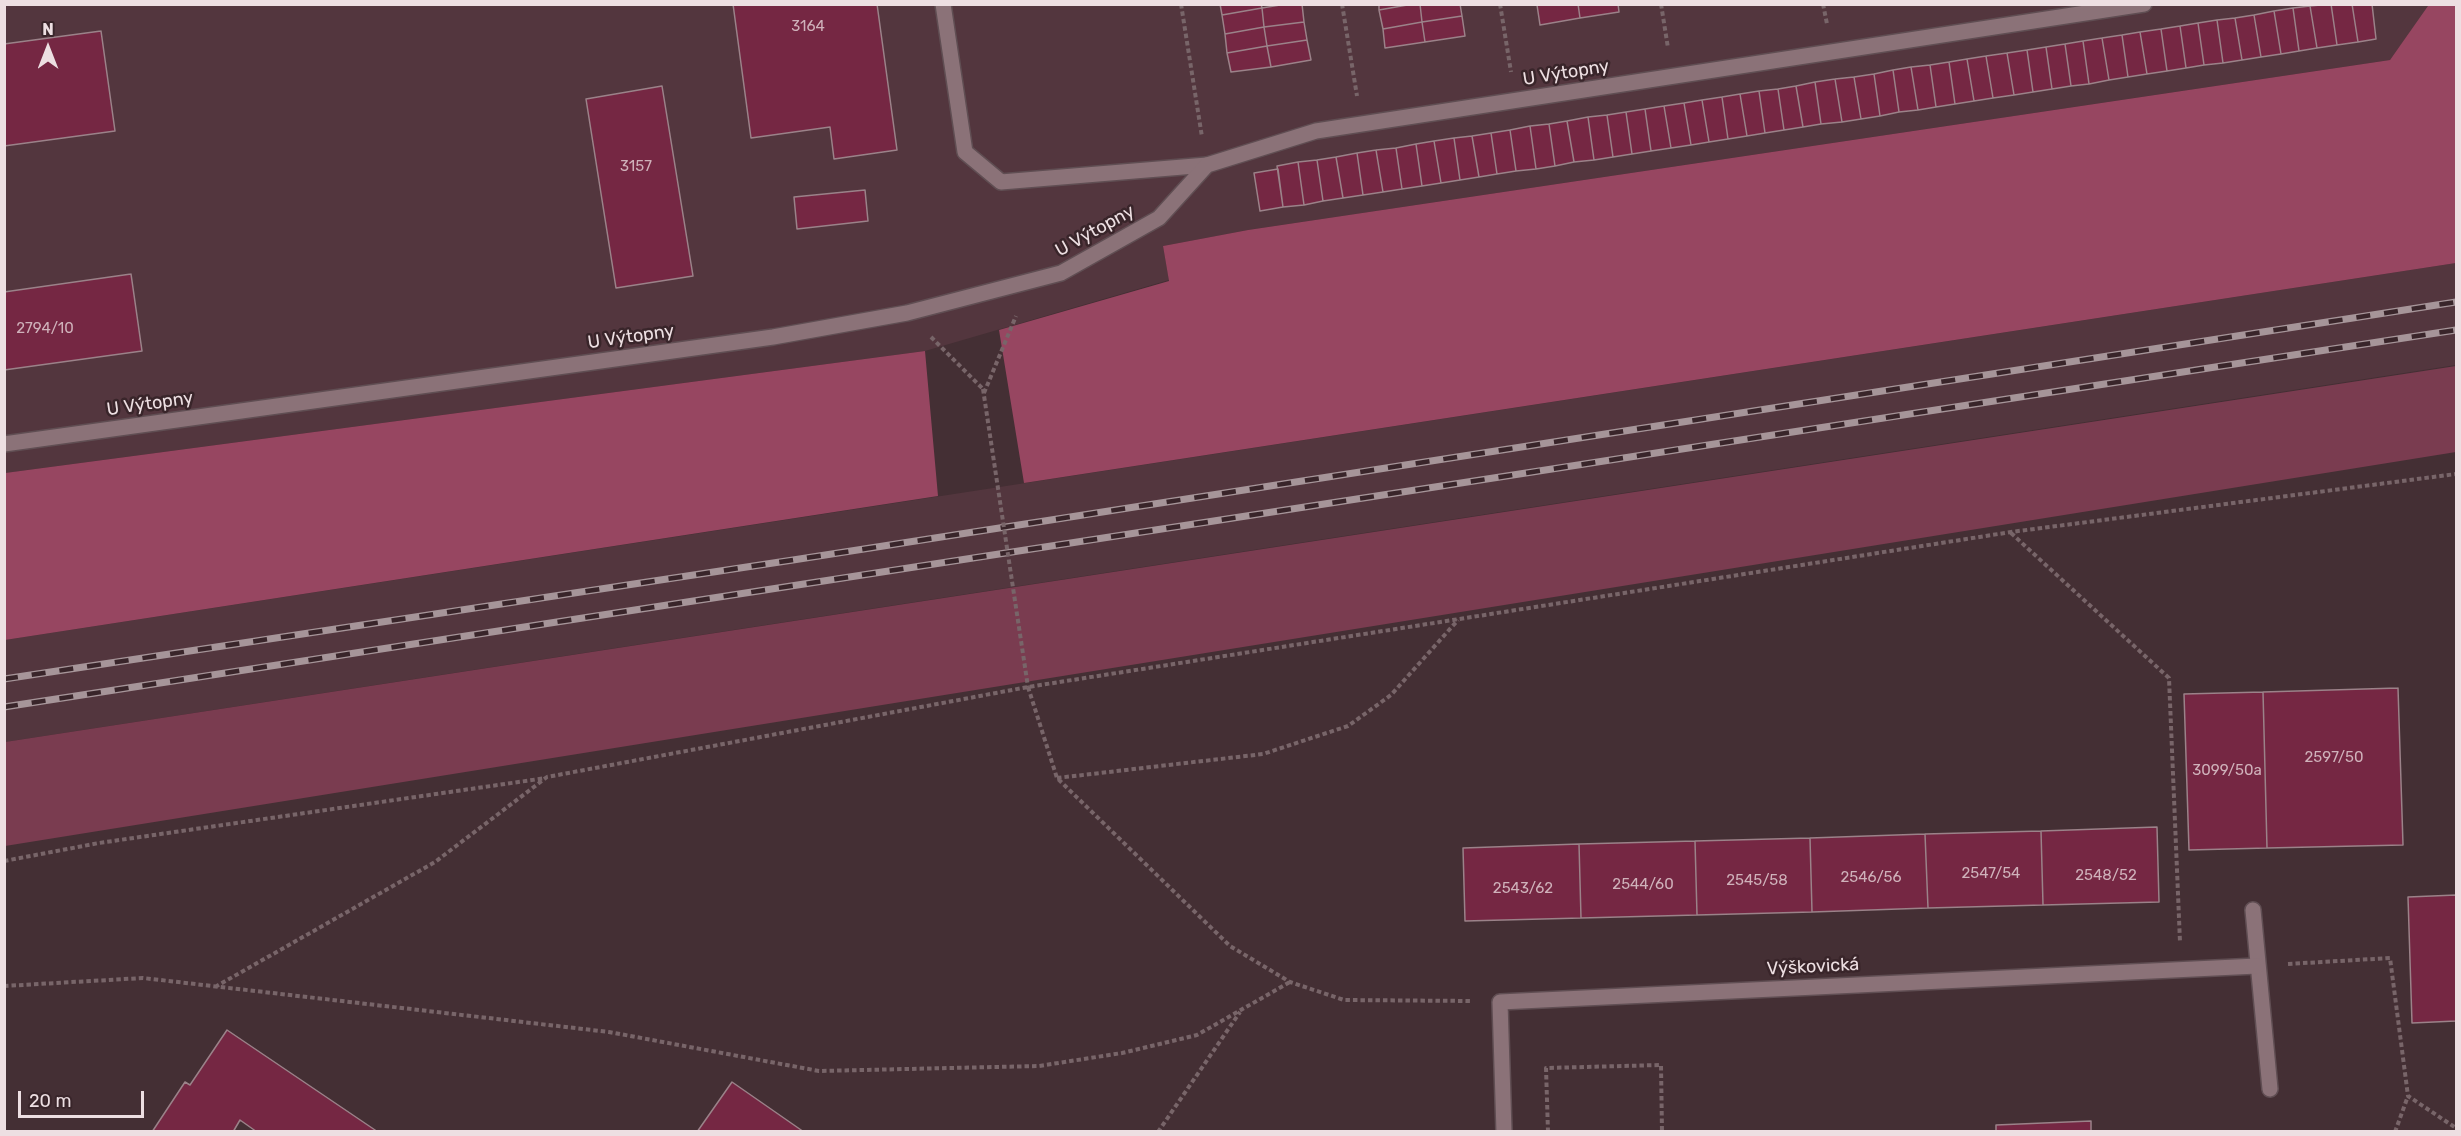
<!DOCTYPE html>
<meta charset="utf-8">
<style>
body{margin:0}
#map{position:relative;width:2461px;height:1136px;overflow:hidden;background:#442f34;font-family:Rubik,sans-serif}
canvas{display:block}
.frame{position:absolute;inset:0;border:6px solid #eddfe2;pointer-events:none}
.north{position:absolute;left:18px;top:18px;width:60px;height:60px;-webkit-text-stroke:4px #39252a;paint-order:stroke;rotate:0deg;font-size:16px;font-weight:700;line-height:24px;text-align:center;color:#eddfe2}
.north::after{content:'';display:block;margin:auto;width:21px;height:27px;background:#eddfe2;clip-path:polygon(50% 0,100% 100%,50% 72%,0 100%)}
.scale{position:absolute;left:18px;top:1091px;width:126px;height:27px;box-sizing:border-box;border:3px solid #eddfe2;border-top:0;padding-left:8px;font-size:18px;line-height:21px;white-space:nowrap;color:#eddfe2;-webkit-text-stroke:4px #39252a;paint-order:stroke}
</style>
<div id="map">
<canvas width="2461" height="1136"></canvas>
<div class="frame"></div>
<div class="north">N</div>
<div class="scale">20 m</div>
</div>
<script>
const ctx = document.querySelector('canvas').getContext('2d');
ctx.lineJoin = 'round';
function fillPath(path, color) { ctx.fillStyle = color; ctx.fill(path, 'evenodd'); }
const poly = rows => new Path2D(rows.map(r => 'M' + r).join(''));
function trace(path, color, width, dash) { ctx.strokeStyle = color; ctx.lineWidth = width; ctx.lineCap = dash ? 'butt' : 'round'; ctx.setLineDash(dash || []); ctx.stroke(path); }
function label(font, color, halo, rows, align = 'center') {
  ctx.font = font + ' Rubik,sans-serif'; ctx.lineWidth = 5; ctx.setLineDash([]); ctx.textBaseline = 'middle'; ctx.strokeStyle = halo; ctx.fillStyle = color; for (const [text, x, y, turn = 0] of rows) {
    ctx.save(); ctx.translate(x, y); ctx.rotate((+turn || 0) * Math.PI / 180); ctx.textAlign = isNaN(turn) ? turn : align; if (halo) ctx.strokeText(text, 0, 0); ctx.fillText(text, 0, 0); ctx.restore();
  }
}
const built = poly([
 [4,5,2430,5,2390,60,1248,230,1163,246,1169,280,925,351,5,473],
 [2456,263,2456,365,5,742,5,640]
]);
const green = poly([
 [2456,366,2456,452,5,846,5,742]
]);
const forest = poly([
 [2456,5,2456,263,1024,483,999,330,1169,281,1163,246,1248,230,2390,60,2428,6],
 [925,351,938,496,5,640,5,473]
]);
const building = poly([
 [733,4,877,4,897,150,834,159,830,127,751,138,733,4],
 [1220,4,1261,4,1262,8,1222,15,1220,4],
 [1286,4,1302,4,1304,22,1264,27,1262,8,1286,4],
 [1379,4,1413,4,1379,10,1379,4],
 [1413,4,1420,4,1422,22,1383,29,1379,10,1413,4],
 [1420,4,1460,4,1462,16,1422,22,1420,4],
 [1578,4,1580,18,1540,25,1537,5,1578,4],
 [1578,4,1618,4,1619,12,1580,18,1578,4],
 [2331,4,2337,45,2317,48,2310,6,2331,4],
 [2331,4,2352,4,2358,42,2337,45,2331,4],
 [2352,4,2372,4,2376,39,2358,42,2352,4],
 [2310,6,2317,48,2299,51,2293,8,2310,6],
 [1262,8,1264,27,1225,34,1222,15,1262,8],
 [2293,8,2299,51,2281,54,2274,11,2293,8],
 [2274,11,2281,54,2261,57,2254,15,2274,11],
 [2254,15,2261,57,2242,60,2235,18,2254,15],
 [1462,16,1465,36,1425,42,1422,22,1462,16],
 [2235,18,2242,60,2223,63,2217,20,2235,18],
 [2217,20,2223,63,2204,65,2198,23,2217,20],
 [1304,22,1307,40,1267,46,1264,27,1304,22],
 [1422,22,1425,42,1385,48,1383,29,1422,22],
 [2198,23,2204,65,2186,68,2180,26,2198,23],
 [2180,26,2186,68,2167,71,2161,29,2180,26],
 [1264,27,1267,46,1227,53,1225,34,1264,27],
 [2161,29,2167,71,2147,74,2140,32,2161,29],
 [101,31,115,131,4,146,4,44,101,31],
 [2140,32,2147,74,2128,77,2122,35,2140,32],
 [2122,35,2128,77,2109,80,2102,38,2122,35],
 [2102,38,2109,80,2089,84,2083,41,2102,38],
 [1307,40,1311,60,1271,67,1267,46,1307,40],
 [2083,41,2089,84,2071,86,2065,44,2083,41],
 [2065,44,2071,86,2052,89,2046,47,2065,44],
 [1267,46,1271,67,1231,72,1227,53,1267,46],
 [2046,47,2052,89,2033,92,2027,50,2046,47],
 [2027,50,2033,92,2014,95,2007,53,2027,50],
 [2007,53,2014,95,1993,98,1986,56,2007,53],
 [1986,56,1993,98,1974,101,1967,59,1986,56],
 [1967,59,1974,101,1955,104,1949,62,1967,59],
 [1949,62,1955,104,1936,107,1930,65,1949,62],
 [1930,65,1936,107,1918,110,1911,67,1930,65],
 [1911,67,1918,110,1899,112,1893,70,1911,67],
 [1893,70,1899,112,1880,116,1874,74,1893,70],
 [1874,74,1880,116,1861,119,1854,77,1874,74],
 [1854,77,1861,119,1842,122,1835,79,1854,77],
 [1835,79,1842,122,1821,124,1815,82,1835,79],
 [1815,82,1821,124,1803,127,1796,86,1815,82],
 [662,86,693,276,616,288,586,99,662,86],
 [1796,86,1803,127,1784,130,1778,89,1796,86],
 [1778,89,1784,130,1765,133,1759,91,1778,89],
 [1759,91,1765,133,1747,136,1740,94,1759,91],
 [1740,94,1747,136,1728,139,1722,97,1740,94],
 [1722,97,1728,139,1709,142,1702,100,1722,97],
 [1702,100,1709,142,1691,145,1684,103,1702,100],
 [1684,103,1691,145,1671,148,1664,106,1684,103],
 [1664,106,1671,148,1651,151,1645,109,1664,106],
 [1645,109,1651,151,1632,154,1626,112,1645,109],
 [1626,112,1632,154,1613,157,1607,115,1626,112],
 [1607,115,1613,157,1594,160,1588,117,1607,115],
 [1588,117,1594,160,1574,162,1567,121,1588,117],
 [1567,121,1574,162,1555,166,1549,124,1567,121],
 [1549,124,1555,166,1536,169,1530,126,1549,124],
 [1530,126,1536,169,1516,171,1510,130,1530,126],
 [1510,130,1516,171,1497,174,1491,133,1510,130],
 [1491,133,1497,174,1479,177,1472,136,1491,133],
 [1472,136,1479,177,1460,180,1454,138,1472,136],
 [1454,138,1460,180,1441,183,1434,141,1454,138],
 [1434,141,1441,183,1422,186,1416,144,1434,141],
 [1416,144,1422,186,1402,189,1396,148,1416,144],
 [1396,148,1402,189,1383,192,1376,150,1396,148],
 [1376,150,1383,192,1363,195,1357,153,1376,150],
 [1357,153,1363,195,1343,198,1336,157,1357,153],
 [1336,157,1343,198,1323,201,1317,160,1336,157],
 [1317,160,1323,201,1304,205,1298,162,1317,160],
 [1298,162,1304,205,1283,207,1277,166,1298,162],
 [1278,169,1283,207,1260,211,1254,173,1278,169],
 [865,190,868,221,797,229,794,197,865,190],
 [131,274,142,351,4,370,4,292,131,274],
 [2398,688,2403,845,2267,848,2263,692,2398,688],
 [2263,692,2267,848,2189,850,2184,694,2263,692],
 [2157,827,2159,902,2043,905,2041,831,2157,827],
 [2041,831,2043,905,1928,908,1925,834,2041,831],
 [1925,834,1928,908,1812,912,1810,838,1925,834],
 [1810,838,1812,912,1697,915,1695,841,1810,838],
 [1695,841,1697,915,1581,918,1579,844,1695,841],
 [1579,844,1581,918,1465,921,1463,848,1579,844],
 [2456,895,2456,1021,2412,1023,2408,897,2456,895],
 [227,1030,378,1132,257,1132,240,1120,233,1132,152,1132,185,1082,190,1085,227,1030],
 [732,1082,804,1132,697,1132,732,1082],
 [2091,1121,2091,1132,1996,1132,1996,1125,2091,1121]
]);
const path = poly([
 [1181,4,1202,137],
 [1342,4,1357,96],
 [1500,4,1511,72],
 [1661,4,1668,48],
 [1823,4,1827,24],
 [931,337,983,389],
 [984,393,1016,316],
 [2011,533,2169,678,2180,942],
 [1028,687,1057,778,1230,946,1290,982,1344,1000,1471,1001],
 [1057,778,1263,754,1348,726,1391,695,1458,620],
 [4,861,99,843,546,778],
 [2288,964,2390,958,2408,1096,2456,1128],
 [4,986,143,978,609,1032,819,1071,1039,1066,1122,1053,1197,1035,1290,982],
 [215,987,435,862,547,777,1028,687,2011,532,2456,474],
 [1158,1132,1240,1012],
 [1548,1132,1546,1068,1661,1065,1662,1132],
 [2395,1132,2408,1096]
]);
const lane = poly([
 [943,4,965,152,1001,182,1207,165],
 [2253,910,2270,1089]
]);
const street = poly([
 [4,444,773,337,907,313,1061,273,1159,218,1207,165,1316,131,2144,4],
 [1504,1132,1500,1002,2257,966]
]);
const rail = poly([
 [4,679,793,560,2456,302],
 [4,707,2456,330]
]);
const pathBridge = poly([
 [983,389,1028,687]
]);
const numberNames = [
 ["3164",808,27],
 ["3157",636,167],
 ["2794/10",45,329],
 ["2597/50",2334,758],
 ["3099/50a",2227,771],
 ["2547/54",1991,874],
 ["2548/52",2106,876],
 ["2546/56",1871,878],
 ["2545/58",1757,881],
 ["2544/60",1643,885],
 ["2543/62",1523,889]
];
const streetNames = [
 ["U Výtopny",1566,73,-9],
 ["U Výtopny",1095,231,-29],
 ["U Výtopny",631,337,-8],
 ["U Výtopny",150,404,-8],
 ["Výškovická",1813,967,-3]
];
fillPath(built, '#53363e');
fillPath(green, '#7a3c50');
fillPath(forest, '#974661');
fillPath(building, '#752743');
trace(building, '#9b8289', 1.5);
trace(lane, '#604e53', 18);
trace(street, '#604e53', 18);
trace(path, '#786569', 4, [4.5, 3]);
trace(lane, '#8b7278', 15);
trace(street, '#8b7278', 15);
trace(rail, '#a69599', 7);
trace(rail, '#39252a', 4.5, [14]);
trace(pathBridge, '#786569', 4, [4.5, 3]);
label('15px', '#cfb1ba', null, numberNames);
label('18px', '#eddfe2', '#39252a', streetNames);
</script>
